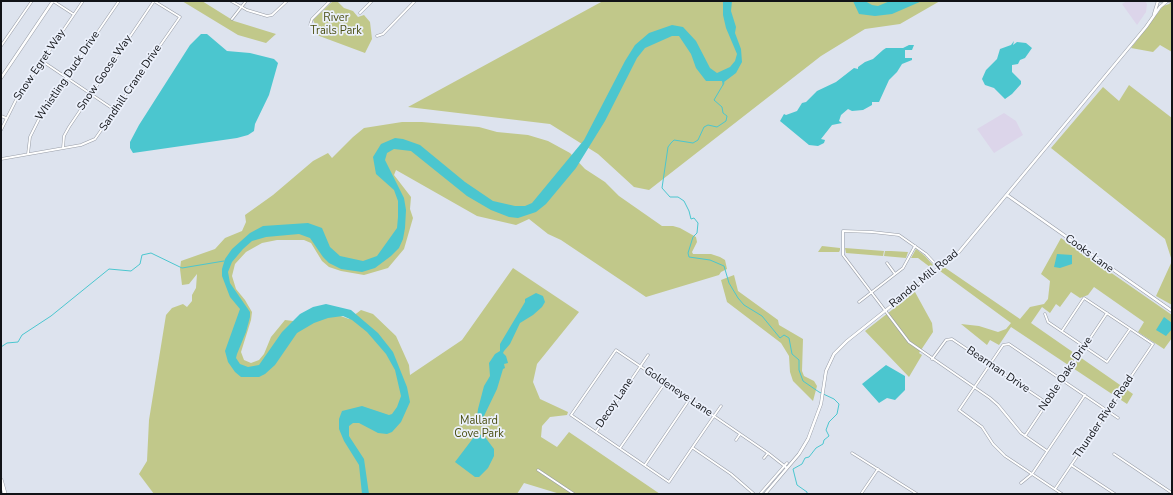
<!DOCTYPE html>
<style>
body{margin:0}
#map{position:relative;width:1173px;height:495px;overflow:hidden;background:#dde3ee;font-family:"Nunito Sans",sans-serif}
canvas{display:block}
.frame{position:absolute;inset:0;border:2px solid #111317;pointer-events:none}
</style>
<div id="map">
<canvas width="1173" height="495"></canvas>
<div class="frame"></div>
</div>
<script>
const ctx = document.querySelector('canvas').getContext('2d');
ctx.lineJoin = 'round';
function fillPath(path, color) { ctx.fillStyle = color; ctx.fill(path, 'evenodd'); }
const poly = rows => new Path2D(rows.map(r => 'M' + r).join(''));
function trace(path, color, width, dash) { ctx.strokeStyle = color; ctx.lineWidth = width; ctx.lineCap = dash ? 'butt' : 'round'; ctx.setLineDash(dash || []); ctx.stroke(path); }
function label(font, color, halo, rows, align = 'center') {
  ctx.font = font + ' "Nunito Sans",sans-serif'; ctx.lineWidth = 3.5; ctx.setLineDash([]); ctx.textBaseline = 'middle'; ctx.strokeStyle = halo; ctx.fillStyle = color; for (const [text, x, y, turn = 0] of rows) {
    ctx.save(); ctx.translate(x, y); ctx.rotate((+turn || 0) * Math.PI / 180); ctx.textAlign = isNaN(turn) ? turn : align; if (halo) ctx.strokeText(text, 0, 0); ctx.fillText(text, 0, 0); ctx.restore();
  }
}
const industrial = poly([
 [1127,1,1145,1,1147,4,1146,12,1137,25,1122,4],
 [1004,113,1016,121,1023,135,994,153,977,129]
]);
const green = poly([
 [182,1,202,1,234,21,276,34,266,43,238,35],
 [333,1,337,1,344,8,353,11,358,17,364,15,370,22,372,39,365,53,314,34,315,24,313,20],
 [603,1,940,1,900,24,865,29,821,56,649,190,634,187,598,154,550,124,408,107],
 [1172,1,1172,52,1160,45,1153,52,1131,48,1163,6,1169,4],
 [1129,85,1172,118,1172,305,1156,296,1172,261,1165,239,1051,148,1103,87,1119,101],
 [402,122,422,122,479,127,497,132,528,135,548,141,570,153,585,169,605,182,619,196,662,226,673,226,680,228,696,237,697,242,692,252,693,254,711,254,720,257,725,260,727,269,721,272,719,275,646,297,561,240,548,234,529,219,516,225,477,216,396,170,394,175,411,197,410,209,413,218,404,249,388,268,364,275,341,271,329,267,322,261,311,243,304,240,277,240,262,243,246,252,235,264,232,276,236,289,245,300,252,312,251,320,241,352,244,360,251,363,259,360,264,354,271,337,285,320,301,322,335,314,349,319,361,310,373,314,396,336,409,365,410,375,462,340,513,268,579,312,537,364,533,382,540,399,568,412,567,415,550,417,542,426,541,437,557,447,569,432,660,494,560,494,524,483,517,494,154,494,139,474,147,461,149,420,166,315,172,308,183,304,187,307,192,301,192,295,196,288,197,274,189,284,182,285,180,269,181,261,215,249,225,238,242,231,246,222,245,215,273,195,313,161,328,153,332,158,353,137,364,128],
 [1061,238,1172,315,1172,338,1164,349,1138,332,1144,322,1094,287,1088,295,1080,298,1071,292,1060,307,1056,304,1050,313,1042,307,1031,323,1133,394,1127,404,1011,327,999,345,990,340,987,345,961,324,979,326,998,332,1006,329,1011,323,940,271,944,267,1020,319,1030,307,1044,304,1048,299,1050,281,1041,274],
 [822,246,840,248,840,250,839,252,818,252],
 [845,248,884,251,883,256,846,253],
 [916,249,925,256,933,265,930,267,918,258,911,258],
 [885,251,891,251,908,252,906,258,884,256],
 [734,275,738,291,778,320,779,325,803,339,802,371,804,376,814,381,817,386,813,401,793,381,790,372,789,356,781,343,727,302,721,280],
 [915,292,932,323,933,332,919,353,922,355,909,377,865,331]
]);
const water = poly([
 [723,1,732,1,731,11,736,27,735,33,741,49,742,62,736,73,724,82,723,86,722,81,706,81,696,68,691,54,679,36,672,36,645,48,637,58,605,121,576,168,546,204,536,212,518,218,509,217,491,210,467,196,411,151,394,149,387,153,385,160,404,198,406,210,405,228,403,239,399,248,391,256,375,268,362,272,341,269,329,263,323,257,310,238,299,234,266,237,252,241,243,249,232,262,228,272,230,283,250,312,250,317,246,332,237,354,236,358,240,364,248,367,259,365,282,332,300,314,313,307,326,304,351,310,378,333,393,352,407,387,410,402,401,422,392,432,387,434,378,433,359,423,353,423,349,426,349,436,364,459,369,494,362,494,359,465,344,441,339,429,339,419,342,411,362,406,389,415,392,414,397,407,401,396,395,370,386,354,367,332,352,320,343,316,328,318,314,323,297,333,275,365,265,374,259,377,241,377,235,372,228,362,225,351,240,309,230,297,222,276,222,269,225,259,232,249,250,233,263,226,308,223,322,228,330,247,340,256,363,261,377,256,397,228,398,217,398,201,394,190,376,174,373,157,381,144,395,138,403,139,420,145,465,182,493,201,515,206,525,206,532,203,584,140,625,61,635,45,649,33,672,25,683,27,696,41,710,68,717,73,730,67,735,61,737,54,726,28,723,15],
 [853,1,865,1,872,5,878,6,890,1,922,1,892,14,875,16,859,14],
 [201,34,207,34,227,51,250,53,274,59,278,63,269,95,255,124,254,131,248,135,237,138,133,153,130,148,130,142,139,125,190,45],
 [1014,41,1013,45,1017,42,1026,43,1032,48,1025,58,1020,60,1018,64,1012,65,1012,72,1021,81,1021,84,1012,94,1005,99,994,88,985,85,982,79,986,70,997,59,1000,49,1011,45],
 [909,45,914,45,912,50,905,50,905,58,912,58,912,60,902,64,897,72,889,80,879,102,872,102,872,105,863,110,852,111,848,109,841,115,839,121,842,123,832,125,821,139,825,140,824,143,818,146,809,145,780,121,784,114,786,115,797,111,802,103,806,102,817,91,836,82,854,68,858,69,858,67,865,62,873,59,883,50,886,48,903,48],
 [1057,254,1072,255,1072,264,1060,268,1054,267],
 [536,293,543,296,545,302,542,307,533,315,520,323,510,344,504,351,503,353,506,356,508,363,504,364,505,368,503,369,497,389,484,416,479,418,477,417,478,409,484,386,490,376,489,363,495,354,500,351,500,344,525,302,525,299],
 [1164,317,1172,323,1172,329,1166,336,1156,330],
 [886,365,905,376,905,390,895,400,887,398,879,403,862,384],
 [477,433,485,437,494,449,494,456,488,468,479,477,475,477,455,462]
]);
const stream = poly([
 [724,83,714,100,722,107,723,113,727,116,726,121,717,127,708,125,704,127,698,140,693,143,674,140,671,143,668,147,662,188,670,197,678,197,684,201,689,211,691,219,694,218,698,223,697,233,693,237,688,253,689,257,710,260,724,266,729,283,738,298,744,305,762,316,780,338,784,335,789,338,792,354,799,360,799,370,803,381,819,392,834,399,839,404,837,414,829,422,826,430,829,436,824,440,823,444,816,448,809,457,805,458,802,464,793,469,797,485,807,492,807,494],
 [1,347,7,343,18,342,22,335,51,316,109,269,131,271,140,264,142,255,151,253,182,268,224,261]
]);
const minor = poly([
 [53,1,73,14],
 [231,1,247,10,267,16,272,15,287,1],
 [360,13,372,1],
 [232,19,246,1],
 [310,25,312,19,330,1],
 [377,36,383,34,415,1],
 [1,46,32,1],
 [42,61,116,111],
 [1,116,6,118],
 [1,130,16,100,83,1],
 [63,148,64,136,69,127,154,1],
 [28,154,30,137,41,115,119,1],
 [1,159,81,145,95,139,180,17,154,1],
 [887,263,895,274],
 [939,268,926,254,899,235,872,232,843,231,843,255,909,342,990,398,998,405,1021,433,1047,451],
 [859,302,903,268,915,246],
 [1045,314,1048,322,1107,362,1130,329],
 [932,359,946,340,952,339,1047,403],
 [721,406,714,416,692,448,669,482,571,415,616,350,714,416,768,453,787,468],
 [596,432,648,355],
 [1025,436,1107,313],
 [736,440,740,434],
 [620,448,665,383],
 [693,448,731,474,754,494],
 [852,453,917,494],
 [1114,454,1172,493],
 [764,458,768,453],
 [645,465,689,400],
 [1071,465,1115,494],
 [538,470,574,494],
 [1021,483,1032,474,1085,395],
 [1055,489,1153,344,1084,298,1062,331],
 [760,494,787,463],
 [861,494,878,469],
 [1062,494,1005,456,993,444,982,427,959,410,1003,345,1009,344,1118,418]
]);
const tertiary = poly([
 [1007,195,1172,311]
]);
const secondary = poly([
 [1161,1,1169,1],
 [1154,14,1158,1],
 [1,78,53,1],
 [765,494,799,454,808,439,821,404,826,371,834,354,847,341,959,252,1146,27,1160,7,1166,2]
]);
const motorway = poly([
 [1,480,5,494]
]);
const parkNames = [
 ["River",336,18],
 ["Trails Park",336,31],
 ["Mallard",479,421],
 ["Cove Park",479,434]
];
const streetNames = [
 ["Snow Egret Way",40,65,-56],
 ["Snow Goose Way",105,73,-56],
 ["Whistling Duck Drive",68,76,-56],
 ["Sandhill Crane Drive",131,88,-56],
 ["Cooks Lane",1089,254,36],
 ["Randol Mill Road",924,279,-39],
 ["Bearman Drive",998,370,34],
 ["Noble Oaks Drive",1066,374,-56],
 ["Goldeneye Lane",678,392,34],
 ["Decoy Lane",615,403,-56],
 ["Thunder River Road",1104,417,-56]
];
fillPath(industrial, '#dcd5ea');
fillPath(green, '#c1c88a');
fillPath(water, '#4bc6cf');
trace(stream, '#4bc6cf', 1);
trace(minor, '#989da7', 3);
trace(tertiary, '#989da7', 3.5);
trace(secondary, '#989da7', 3.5);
trace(motorway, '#989da7', 4.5);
trace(minor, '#fff', 2);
trace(tertiary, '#fff', 2.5);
trace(secondary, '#fff', 2.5);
trace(motorway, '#fff', 3.5);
label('11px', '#4a4f11', '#ebf0fb', parkNames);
label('11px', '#111317', '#ebf0fb', streetNames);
</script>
